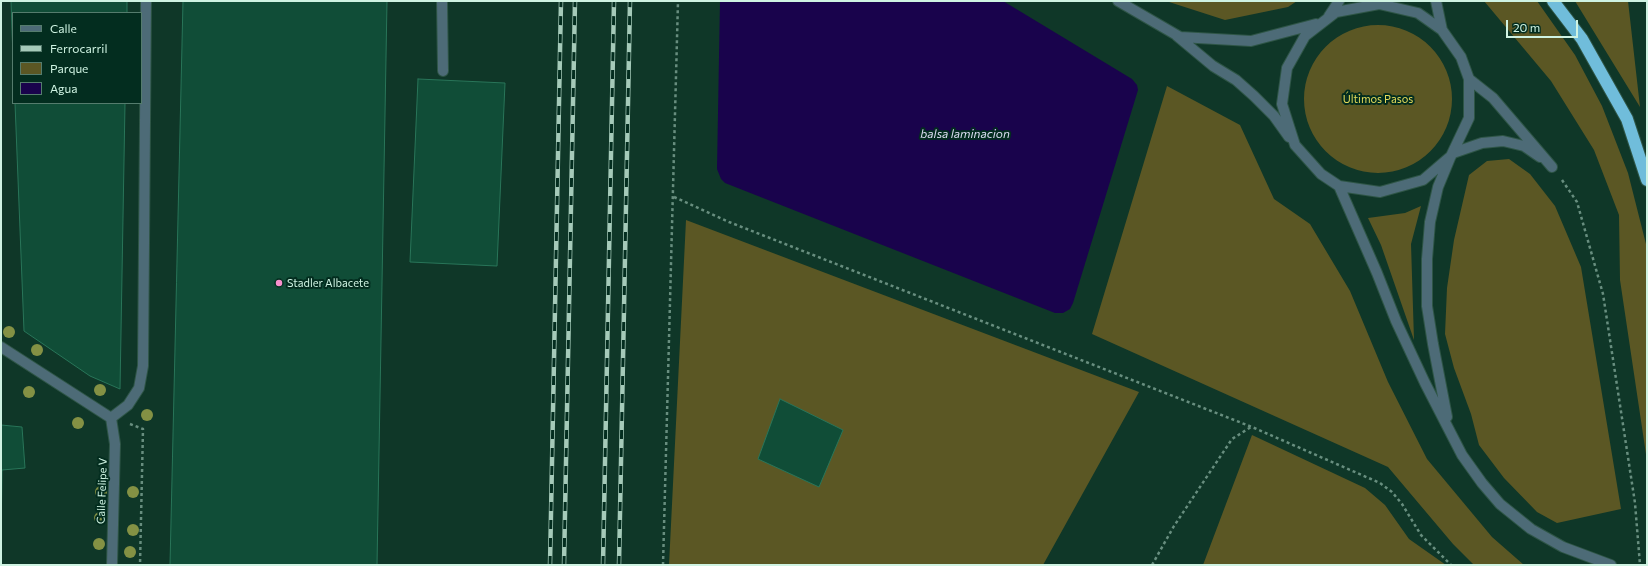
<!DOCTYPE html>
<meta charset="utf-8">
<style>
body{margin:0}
#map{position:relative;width:1648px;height:566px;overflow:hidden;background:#0f3728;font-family:Commissioner,sans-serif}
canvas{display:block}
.frame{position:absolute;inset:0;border:2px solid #cff3e2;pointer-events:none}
.legend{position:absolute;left:12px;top:12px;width:130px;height:92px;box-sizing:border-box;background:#032d1f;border:1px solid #557c6d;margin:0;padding:5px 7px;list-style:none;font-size:12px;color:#cff3e2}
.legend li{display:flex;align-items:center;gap:8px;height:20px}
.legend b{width:20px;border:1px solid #557c6d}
.scale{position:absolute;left:1506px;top:20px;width:72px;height:18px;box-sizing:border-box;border:2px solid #cff3e2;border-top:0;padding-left:5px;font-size:12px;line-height:14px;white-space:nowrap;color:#cff3e2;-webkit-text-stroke:3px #032d1f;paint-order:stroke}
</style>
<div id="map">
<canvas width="1648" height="566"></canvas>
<div class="frame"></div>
<ul class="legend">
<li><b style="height:5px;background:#4d6b77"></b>Calle</li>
<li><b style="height:5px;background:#a5cab9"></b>Ferrocarril</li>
<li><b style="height:11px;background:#5b5724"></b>Parque</li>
<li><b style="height:11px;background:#19034c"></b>Agua</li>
</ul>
<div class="scale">20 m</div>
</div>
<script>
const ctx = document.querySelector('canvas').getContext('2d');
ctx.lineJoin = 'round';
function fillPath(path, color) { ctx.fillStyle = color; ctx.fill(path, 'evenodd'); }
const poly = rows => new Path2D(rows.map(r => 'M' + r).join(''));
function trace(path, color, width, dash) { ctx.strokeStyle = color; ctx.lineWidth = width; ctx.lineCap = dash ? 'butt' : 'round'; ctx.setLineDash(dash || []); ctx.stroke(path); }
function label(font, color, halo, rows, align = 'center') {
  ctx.font = font + ' Commissioner,sans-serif'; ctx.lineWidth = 4; ctx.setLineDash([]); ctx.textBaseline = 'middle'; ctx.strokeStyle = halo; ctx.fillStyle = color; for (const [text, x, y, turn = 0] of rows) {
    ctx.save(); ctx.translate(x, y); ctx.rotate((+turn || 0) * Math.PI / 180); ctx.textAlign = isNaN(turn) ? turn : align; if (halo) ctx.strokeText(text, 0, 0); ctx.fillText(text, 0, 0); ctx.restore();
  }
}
const green = poly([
 [1166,1,1297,1,1288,7,1225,20],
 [1484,1,1537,1,1575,55,1602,106,1628,173,1647,248,1647,461,1620,280,1619,215,1594,150,1551,81],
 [1575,1,1628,1,1640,107],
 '1304 99a74 74 0 1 1 148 0a74 74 0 1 1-148 0Z',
 [1167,86,1240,125,1274,199,1310,224,1350,291,1388,382,1427,459,1492,537,1524,565,1474,565,1453,544,1388,467,1092,334],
 [1509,159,1530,174,1555,206,1581,267,1621,509,1557,523,1537,512,1504,478,1479,445,1471,414,1454,368,1445,334,1447,288,1454,240,1469,175,1487,161],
 [1421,206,1411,244,1414,340,1381,245,1368,218,1405,213],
 [686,220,1139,392,1043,565,669,565],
 [1252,435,1365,488,1385,505,1409,539,1446,565,1203,565]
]);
const water = poly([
 [720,1,1003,1,1132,79,1137,85,1138,90,1073,303,1070,309,1063,313,1055,313,725,183,721,179,717,169]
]);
const building = poly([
 [11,1,127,1,127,13,13,13,13,58,11,1],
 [183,1,387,1,377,565,170,565,183,1],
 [418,79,505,83,497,266,410,262,418,79],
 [15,103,125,103,120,389,90,376,24,331,15,103],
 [780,399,843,430,819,487,758,459,780,399],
 [1,425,22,427,25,468,2,470,1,540,1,425]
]);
const path = poly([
 [1562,180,1577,202,1603,294,1635,503,1640,565],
 [674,197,729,222,1252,427,1380,483,1392,492,1402,504,1421,535,1451,565],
 [130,424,143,429,140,565],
 [663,565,678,1],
 [1152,565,1174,526,1232,439,1251,427]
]);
const minor = poly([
 [442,1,443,71],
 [1118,1,1180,37,1251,41,1316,24],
 [1436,1,1442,30],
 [1329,16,1339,1],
 [1177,36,1213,66,1236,80,1254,96,1274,116,1289,137],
 [1469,79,1493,98,1552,167],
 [1453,153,1482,143,1503,141,1524,146,1540,157],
 [1339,186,1380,192,1423,180,1451,156,1469,118,1469,79,1461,57,1442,30,1418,13,1379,4,1336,12,1305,36,1287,68,1282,104,1295,145,1321,174,1339,186,1377,273,1396,321,1425,383,1462,455,1482,483,1500,504,1531,529,1563,547,1611,565],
 [1,347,111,418],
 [1447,417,1433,344,1427,306,1427,259,1430,222,1438,187,1450,158],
 [111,418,128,405,139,388,143,366,146,1],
 [111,418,115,444,112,565]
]);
const highway = poly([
 [1553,1,1582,39,1627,119,1647,180]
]);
const rail = poly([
 [550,565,561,1],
 [564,565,575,1],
 [603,565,614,1],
 [619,565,630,1]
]);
const trees = [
 [9,332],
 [37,350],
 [100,390],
 [29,392],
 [147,415],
 [78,423],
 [101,492],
 [133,492],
 [100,518],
 [133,530],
 [99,544],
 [130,552]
];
const markers = [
 [279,283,4,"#f890cc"]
];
const parkNames = [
 ["Últimos Pasos",1378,99]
];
const poiNames = [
 ["Stadler Albacete",287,283]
];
const streetNames = [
 ["Calle Felipe V",102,491,-88]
];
const waterNames = [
 ["balsa laminacion",965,134]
];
fillPath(green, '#5b5724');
fillPath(water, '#19034c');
fillPath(building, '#104d37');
trace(building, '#297559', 1);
trace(minor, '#2e5546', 12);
trace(highway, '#2e5546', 14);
trace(path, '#688e7f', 2.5, [3, 3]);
trace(minor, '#4d6b77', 10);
trace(highway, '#70bddb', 12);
trace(rail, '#a5cab9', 4.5);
trace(rail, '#032d1f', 3, [9]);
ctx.fillStyle = '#849144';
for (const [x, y] of trees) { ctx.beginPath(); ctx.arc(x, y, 6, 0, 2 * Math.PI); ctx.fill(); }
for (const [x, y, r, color] of markers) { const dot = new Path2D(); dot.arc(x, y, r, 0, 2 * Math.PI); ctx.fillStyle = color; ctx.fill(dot); trace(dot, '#032d1f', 1.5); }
label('11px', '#e4db5b', '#032d1f', parkNames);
label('11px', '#cff3e2', '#032d1f', poiNames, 'left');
label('11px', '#cff3e2', '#032d1f', streetNames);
label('italic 12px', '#dcddf3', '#032d1f', waterNames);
</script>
